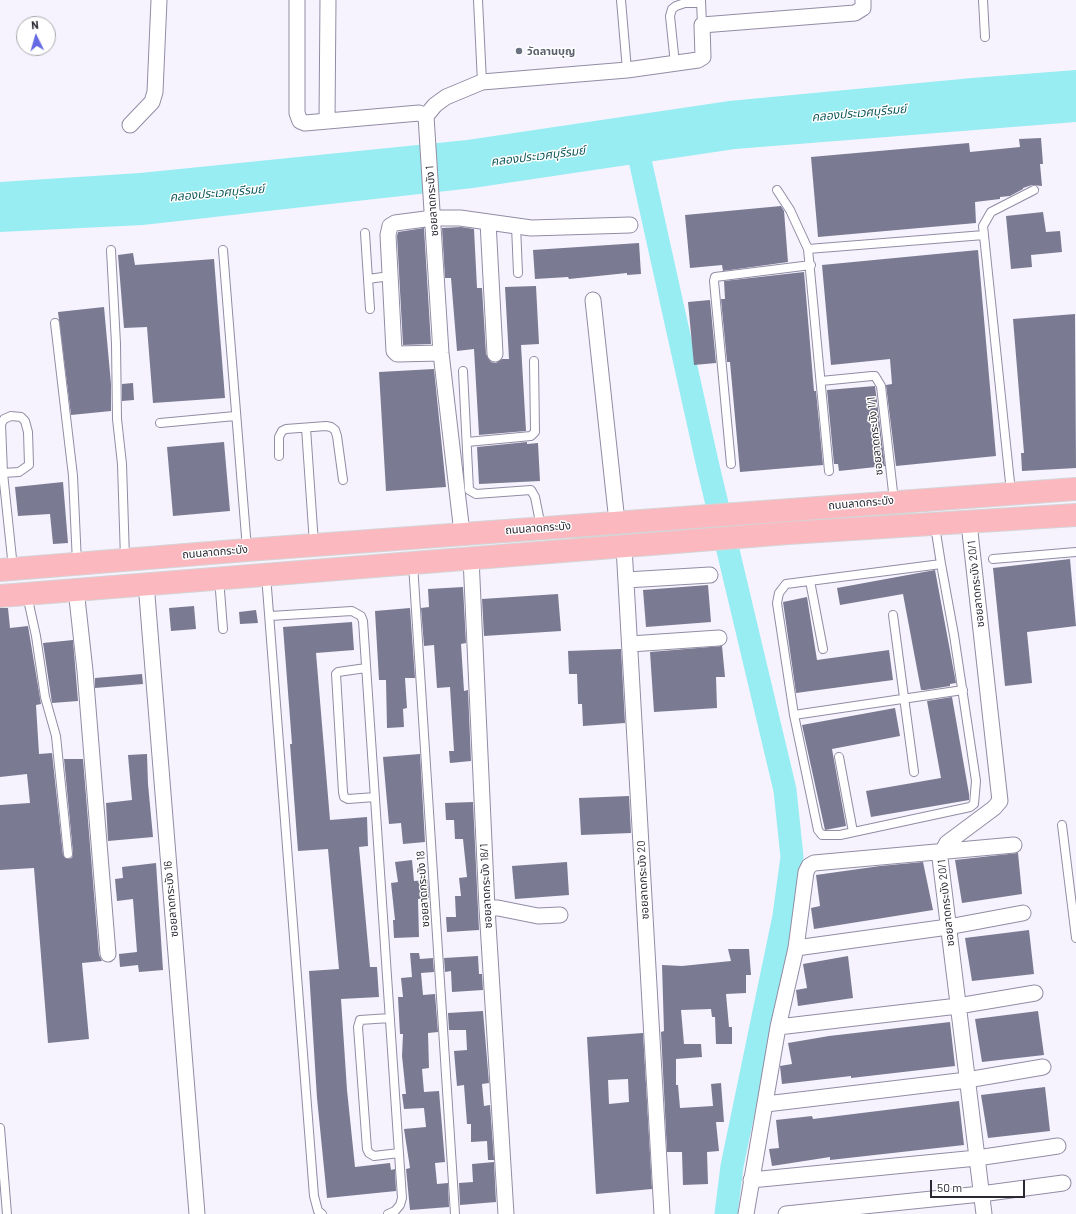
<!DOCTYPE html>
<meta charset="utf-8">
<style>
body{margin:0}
#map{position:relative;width:1076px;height:1214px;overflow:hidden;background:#f6f3fe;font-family:Barlow,sans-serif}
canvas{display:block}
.north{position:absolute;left:16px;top:16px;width:40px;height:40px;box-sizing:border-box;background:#fff;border:1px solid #aaa9ad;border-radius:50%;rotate:355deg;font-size:11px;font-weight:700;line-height:16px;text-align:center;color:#2b2832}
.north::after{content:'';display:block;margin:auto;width:14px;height:18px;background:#656ae3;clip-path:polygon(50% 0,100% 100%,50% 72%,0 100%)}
.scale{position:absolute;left:930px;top:1180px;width:95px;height:18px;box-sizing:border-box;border:2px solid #2b2832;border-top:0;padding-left:5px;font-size:12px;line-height:14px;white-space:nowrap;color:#2b2832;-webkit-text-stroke:3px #fff;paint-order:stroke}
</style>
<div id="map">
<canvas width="1076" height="1214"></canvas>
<div class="north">N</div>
<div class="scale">50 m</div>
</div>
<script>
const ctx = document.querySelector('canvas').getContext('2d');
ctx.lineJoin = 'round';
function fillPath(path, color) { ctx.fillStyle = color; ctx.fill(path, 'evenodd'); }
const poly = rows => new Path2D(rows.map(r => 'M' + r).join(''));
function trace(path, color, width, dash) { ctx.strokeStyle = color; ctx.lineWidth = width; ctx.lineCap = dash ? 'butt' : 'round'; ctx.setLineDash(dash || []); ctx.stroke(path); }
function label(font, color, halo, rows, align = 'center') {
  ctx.font = font + ' Barlow,"Noto Sans Thai",sans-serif'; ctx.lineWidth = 3; ctx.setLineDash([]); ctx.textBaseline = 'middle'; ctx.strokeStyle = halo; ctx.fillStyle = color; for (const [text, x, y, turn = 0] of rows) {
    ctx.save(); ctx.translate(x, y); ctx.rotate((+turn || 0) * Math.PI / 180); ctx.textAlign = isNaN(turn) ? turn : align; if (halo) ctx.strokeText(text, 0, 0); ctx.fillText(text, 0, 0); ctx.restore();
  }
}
const water = poly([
 [1076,70,1076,122,735,149,473,188,143,225,0,232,0,182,140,173,467,140,729,101,972,78]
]);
const river = poly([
 [636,142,707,462,785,790,792,857,784,916,732,1166,726,1214]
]);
const building = poly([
 [1041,138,1043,164,1040,164,1042,186,1032,185,1023,188,1023,189,1010,196,1000,197,1000,199,975,202,976,223,818,237,811,157,969,143,970,152,1020,147,1019,139],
 [781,206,784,211,788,262,723,271,722,265,690,268,685,215],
 [1043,212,1046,232,1060,231,1062,252,1031,255,1032,267,1011,269,1006,216],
 [461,227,474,229,477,288,482,288,486,354,491,362,496,363,502,359,509,359,505,287,536,286,539,344,521,345,526,431,479,435,474,349,457,351,451,278,445,278,442,228],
 [424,228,431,344,403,345,397,236,398,232],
 [639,243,641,274,627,275,627,273,569,279,568,277,535,279,533,250],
 [978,250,996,456,896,466,886,385,892,384,890,359,831,365,822,265],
 [133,253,135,265,214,259,225,398,153,403,147,327,124,328,118,255],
 [804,272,814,391,816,391,823,465,740,472,730,362,727,362,721,299,725,299,724,281],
 [710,300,716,363,694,365,688,302],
 [104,307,111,384,111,411,71,415,58,312],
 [1075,314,1076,468,1022,471,1021,453,1024,453,1013,319],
 [434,369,446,487,386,491,379,372],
 [133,383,134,400,122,401,122,384],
 [875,386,885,466,839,471,838,464,834,464,827,390],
 [224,442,230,511,173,516,167,447],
 [527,442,527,444,538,443,540,481,479,484,477,447],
 [63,482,68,543,53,544,50,514,18,516,15,487],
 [1070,559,1076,626,1027,632,1032,683,1005,686,993,568],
 [935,570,956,683,950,684,950,686,925,690,921,690,903,594,840,605,837,588],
 [708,585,711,622,646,627,643,590],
 [463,587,466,643,461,644,464,691,468,690,471,761,450,763,449,751,454,751,450,687,437,688,434,645,424,646,421,608,429,607,428,589],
 [558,594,561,631,484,636,482,599],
 [807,597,817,660,889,650,893,680,796,693,783,602],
 [194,606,196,629,171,631,169,608],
 [0,608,8,608,10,628,28,626,41,704,36,705,39,754,52,753,63,855,68,859,72,858,73,853,64,759,83,759,99,955,102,961,82,963,89,1039,48,1043,34,868,0,870,0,805,30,803,27,774,0,777],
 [410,608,415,678,405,678,407,708,403,709,404,727,387,728,386,680,379,680,375,611],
 [256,610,258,623,240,624,239,612],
 [352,622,354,650,316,653,330,820,367,817,368,846,359,847,370,967,377,967,379,997,341,999,347,1090,355,1167,390,1163,391,1170,395,1169,396,1191,327,1198,317,1098,309,971,339,969,328,849,298,851,290,744,292,744,283,627],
 [73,640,78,701,52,703,43,643],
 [722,646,725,677,716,677,717,708,654,712,650,652],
 [621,649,625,723,583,726,582,704,578,704,577,674,569,674,568,651],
 [142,674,143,684,95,688,95,678],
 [952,697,969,794,969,800,871,817,866,791,941,778,927,701],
 [895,708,900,736,832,749,846,826,825,830,802,725],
 [147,754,148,784,153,837,108,841,106,803,132,800,128,755],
 [420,754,425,842,403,844,401,823,389,824,383,757],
 [629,796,631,833,581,835,579,798],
 [473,802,479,930,447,932,446,917,456,917,455,896,461,896,459,878,467,877,463,839,455,839,454,820,446,820,445,803],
 [1018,853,1022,894,962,903,955,860],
 [412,860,414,881,428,880,429,898,418,899,419,937,394,938,393,920,395,920,391,883,398,882,395,862],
 [567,862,569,895,515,899,512,866],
 [923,862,933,910,814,929,811,908,820,906,816,875,880,866],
 [156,863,163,970,139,972,138,965,120,967,119,954,137,952,133,899,117,901,115,879,123,878,122,867],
 [1029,930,1034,974,972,981,965,938],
 [728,949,749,949,751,975,746,975,746,993,726,994,729,1027,732,1027,732,1044,716,1044,715,1017,712,1017,711,1009,681,1010,684,1044,701,1044,702,1057,676,1059,676,1085,678,1085,680,1108,713,1106,711,1084,721,1083,724,1122,716,1122,719,1151,707,1152,708,1184,683,1185,682,1152,667,1152,661,1032,664,1031,662,965,682,966,731,961],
 [410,953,419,953,420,959,433,958,434,972,421,973,423,995,435,994,438,1032,428,1033,429,1068,422,1069,424,1092,439,1091,445,1162,435,1163,437,1184,448,1183,449,1207,410,1210,406,1169,410,1168,404,1129,426,1127,424,1108,404,1109,402,1094,406,1094,402,1056,403,1034,400,1034,398,997,403,997,401,978,412,977],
 [478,956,479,974,482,974,483,990,452,992,451,971,445,972,444,958],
 [848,956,853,998,798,1006,796,990,807,988,803,964],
 [483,1011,489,1083,482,1084,484,1106,490,1105,494,1160,488,1160,487,1141,471,1142,471,1124,467,1124,464,1085,457,1086,454,1051,467,1050,466,1030,449,1030,448,1013],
 [1038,1011,1044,1055,982,1062,975,1019],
 [950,1022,955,1066,851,1078,851,1076,782,1084,780,1066,792,1064,788,1043,829,1036],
 [643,1033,652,1189,596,1194,587,1037],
 [628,1079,629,1102,609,1104,608,1080],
 [1045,1087,1050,1131,988,1138,981,1095],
 [959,1101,964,1145,830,1160,830,1157,772,1166,769,1149,779,1148,776,1120,812,1116,813,1119],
 [494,1162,496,1202,460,1205,459,1183,473,1182,472,1164]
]);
const lane = poly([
 [478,0,482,82],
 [621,0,627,70],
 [701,0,702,25],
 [983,0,985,37],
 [675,64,670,16,672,9,676,6,685,3,701,3],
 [777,190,790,210,808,249,829,471],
 [516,226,518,273],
 [365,233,368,279],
 [808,249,984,235],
 [111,250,116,344,117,419,122,464,125,559],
 [223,250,247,549],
 [370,309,368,279,390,276],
 [55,323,73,476,77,563],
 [463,371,469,490,476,494,531,490,535,497,541,527],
 [821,381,872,376,875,376,881,386,894,501],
 [11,416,21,417,25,421,28,432,29,465,19,472,3,473,1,424,4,419,11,416],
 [160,423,235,416],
 [306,428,314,544],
 [467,442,531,436,535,432,534,361],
 [279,456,279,437,282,431,286,429,326,426,331,427,335,430,337,436,343,480],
 [731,464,714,281,715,277,811,265],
 [3,473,13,568],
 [1011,492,983,226,991,212,1034,190],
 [935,526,941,564],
 [993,559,1076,552],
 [413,564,455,1214],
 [941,564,954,635,976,781,974,804,970,807,840,835,822,835,818,830,794,715,777,603,779,593,786,584,941,564],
 [266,575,314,1196,318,1211,322,1214],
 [219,578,223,629],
 [810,581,823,649],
 [27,595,36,636,45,697,56,736,68,854],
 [893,615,914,772],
 [270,616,352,611,361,616,363,621,402,1198,400,1205,395,1211,388,1214],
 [366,668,338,672,336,674,343,792,344,797,348,799,375,797],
 [794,715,963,690],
 [839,757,853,832],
 [1062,825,1076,938],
 [390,1018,360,1020,358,1027,367,1149,369,1153,374,1156,399,1153],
 [0,1128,7,1214]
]);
const street = poly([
 [297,0,297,113,300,121,305,123,419,113,426,116,441,353,462,533],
 [426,116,435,105,446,97,482,82,627,70,698,60,703,57,702,25,855,13,863,8,863,0],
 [327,121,328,0],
 [130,125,152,102,155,92,159,0],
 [488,222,495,354],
 [593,300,617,522],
 [441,353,397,354,394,351,388,235,390,226,395,223,433,218,460,218,531,228,630,225],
 [969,523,1000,801,994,808,947,843,942,852,940,858,984,1214],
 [624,547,662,1214],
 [471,558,487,908,506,1214],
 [626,580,710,575],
 [146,583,197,1214],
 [76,589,85,671,108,954],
 [630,644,719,638],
 [487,908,498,908,538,916,560,915],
 [796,948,948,927,1023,913],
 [778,1027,958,1006,1035,993],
 [766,1104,967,1080,1043,1067],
 [751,1180,977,1158,1058,1146],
 [746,1214,778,1027,796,948,806,872,809,866,814,863,1014,845],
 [786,1214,981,1194,1063,1183]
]);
const primary = poly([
 [0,570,247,550,1076,489],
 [0,596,788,533,1076,515]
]);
const markers = [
 [519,51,4,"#6b7280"]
];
const worshipNames = [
 ["วัดลานบุญ",527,51]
];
const streetNames = [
 ["ซอยลาดกระบัง 1",432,201,-94],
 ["ซอยลาดกระบัง 1/1",875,436,-96],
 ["ถนนลาดกระบัง",861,503,-5],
 ["ถนนลาดกระบัง",538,528,-4],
 ["ถนนลาดกระบัง",215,552,-5],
 ["ซอยลาดกระบัง 20/1",976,584,-96],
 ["ซอยลาดกระบัง 20",643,880,-93],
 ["ซอยลาดกระบัง 18/1",486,886,-93],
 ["ซอยลาดกระบัง 18",423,889,-94],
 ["ซอยลาดกระบัง 16",171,899,-95],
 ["ซอยลาดกระบัง 20/1",946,903,-96]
];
const waterNames = [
 ["คลองประเวศบุรีรมย์",859,113,-5],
 ["คลองประเวศบุรีรมย์",538,156,-7],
 ["คลองประเวศบุรีรมย์",217,193,-5]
];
fillPath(water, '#98edf2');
trace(river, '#98edf2', 23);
fillPath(building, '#7a7a92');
trace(lane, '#928ca4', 10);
trace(street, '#928ca4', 17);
trace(primary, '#d5d4d6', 24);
trace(lane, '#fff', 8);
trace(street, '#fff', 15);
trace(primary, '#fbb8be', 22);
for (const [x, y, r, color] of markers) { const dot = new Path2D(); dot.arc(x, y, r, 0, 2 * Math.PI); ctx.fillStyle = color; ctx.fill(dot); trace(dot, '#fff', 1.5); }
label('bold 11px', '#5b616d', '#fff', worshipNames, 'left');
label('11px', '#2b2832', '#fff', streetNames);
label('italic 12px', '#0e585c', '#fff', waterNames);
</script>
